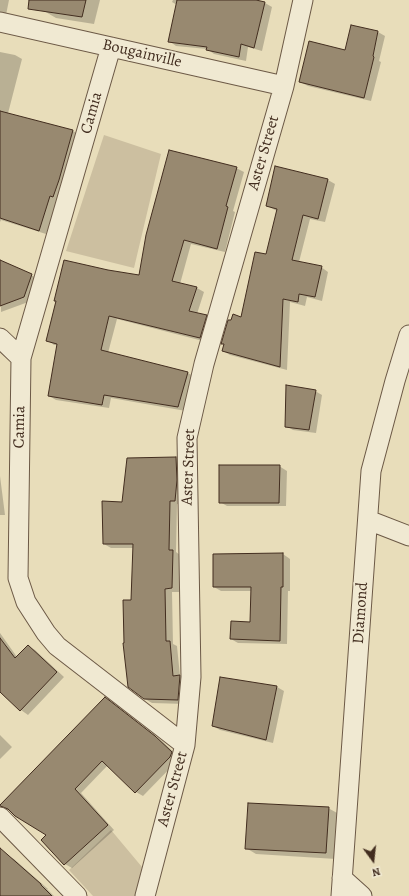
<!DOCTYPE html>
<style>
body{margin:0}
#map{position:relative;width:409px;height:896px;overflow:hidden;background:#e8ddba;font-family:Alegreya,serif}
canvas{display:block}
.north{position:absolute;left:353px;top:840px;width:40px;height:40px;-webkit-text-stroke:3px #f0e9d2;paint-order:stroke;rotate:165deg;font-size:11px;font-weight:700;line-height:16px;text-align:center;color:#422d1f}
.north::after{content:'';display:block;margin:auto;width:14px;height:18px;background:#422d1f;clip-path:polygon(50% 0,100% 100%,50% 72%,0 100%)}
</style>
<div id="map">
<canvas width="409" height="896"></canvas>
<div class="north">N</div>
</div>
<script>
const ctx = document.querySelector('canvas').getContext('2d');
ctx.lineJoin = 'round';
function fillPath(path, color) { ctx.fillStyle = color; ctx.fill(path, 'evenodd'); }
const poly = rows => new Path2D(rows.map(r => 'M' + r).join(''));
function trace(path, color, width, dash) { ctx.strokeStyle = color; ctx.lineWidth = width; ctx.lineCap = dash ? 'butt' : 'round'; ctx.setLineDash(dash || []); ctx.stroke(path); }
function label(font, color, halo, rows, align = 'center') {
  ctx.font = font + ' Alegreya,serif'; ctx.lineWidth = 3.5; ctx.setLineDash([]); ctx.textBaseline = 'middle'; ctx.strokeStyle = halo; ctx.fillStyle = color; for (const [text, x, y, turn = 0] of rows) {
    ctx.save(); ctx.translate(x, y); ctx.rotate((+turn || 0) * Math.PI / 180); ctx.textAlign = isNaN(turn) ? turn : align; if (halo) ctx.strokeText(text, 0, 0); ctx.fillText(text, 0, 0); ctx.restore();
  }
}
const green = poly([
 [104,135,161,154,134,268,66,251],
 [111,830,142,867,135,896,93,896,69,870]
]);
const shadow = poly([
 [0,0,9,0,6,15,0,16],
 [46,0,100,0,94,24,56,18,44,11],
 [173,0,251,0,265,3,272,7,262,51,248,47,246,61,214,54,207,49,176,46,169,41,177,5,172,2],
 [378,32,385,36,379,61,381,62,371,101,308,86,300,82,346,51],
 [0,52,15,55,22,59,5,125,0,124],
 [24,118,73,131,80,135,46,234,1,220,0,222,0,175],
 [276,167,328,180,335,184,325,222,310,219,299,262,321,267,328,272,322,301,307,297,305,306,290,302,287,370,230,355,223,351,242,318,267,255,277,211,267,206],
 [236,168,244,172,233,211,235,212,225,252,191,244,180,284,197,288,204,292,197,314,206,316,213,320,207,342,117,319,108,353,188,373,195,377,186,411,111,398,109,408,56,400,49,396,58,345,54,345,47,340,108,271,140,276],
 [0,263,31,275,38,279,31,301,1,312],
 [315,391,322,395,316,433,293,430,286,426],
 [176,458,183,462,182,505,177,504,176,552,180,555,179,592,172,592,173,644,177,646,180,676,186,680,185,704,152,703,145,699,132,601,134,548,111,548,104,544,123,503,128,459],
 [279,466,287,471,286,506,227,506,220,502],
 [0,476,5,515,0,515],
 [283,554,290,559,290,591,288,591,287,644,238,643,231,639,251,623,252,591,221,591,214,587],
 [0,633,17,657,28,646,35,650,64,677,28,715,21,710,0,691],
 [221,678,277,687,284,691,273,743,220,730,213,726],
 [105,698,112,702,162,741,179,757,177,761,143,796,136,792,108,765,81,793,114,830,72,868,65,864,48,835,10,810,7,810,0,806],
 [0,735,12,747,0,759],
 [328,808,339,814,336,859,256,854,246,848],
 [0,852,14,859,48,889,47,889,54,896,0,896]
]);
const building = poly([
 [29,0,86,0,82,17,28,9,29,0],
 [177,0,256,0,265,2,254,48,241,44,239,57,206,50,207,47,168,42,177,0],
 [351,25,378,31,373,56,374,57,364,98,299,82,309,41,345,50,351,25],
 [0,111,73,130,59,180,53,197,50,196,39,231,0,218,0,111],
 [169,150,237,167,226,206,228,207,217,249,184,240,172,281,197,287,189,311,207,315,200,338,109,316,101,350,188,372,178,407,104,395,102,405,48,396,57,344,46,341,56,301,54,301,64,260,108,270,139,275,146,235,169,150],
 [275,166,328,179,318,219,303,215,292,260,322,266,315,297,299,294,298,302,283,299,280,367,222,351,224,344,221,344,228,320,231,320,233,314,241,317,255,252,266,254,277,209,266,206,275,166],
 [0,260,32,274,24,297,0,306,0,260],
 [286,385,316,390,309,430,285,427,286,385],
 [176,457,177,480,175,501,170,501,169,550,173,550,172,588,165,589,166,641,170,641,173,676,180,675,178,700,144,699,128,687,123,643,124,643,123,600,131,600,133,544,103,544,102,501,122,502,127,458,176,457],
 [219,465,280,465,279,503,219,503,219,465],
 [283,553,283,587,281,587,280,641,230,639,231,621,250,622,251,587,213,587,213,554,283,553],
 [0,638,15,658,28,645,57,672,20,711,0,692,0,638],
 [220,677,277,686,266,740,212,726,220,677],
 [105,697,155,736,172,752,170,757,135,793,102,761,75,789,108,825,64,865,41,840,46,835,15,816,8,809,3,807,0,806,0,805,105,697],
 [248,803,329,807,326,853,245,849,248,803],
 [0,848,41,884,41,885,52,896,0,896,0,848]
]);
const street = poly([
 [0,22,284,86],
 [111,47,21,358,18,578,26,602,46,633,57,646,185,745],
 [0,338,21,358],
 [368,520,409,536],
 [0,817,77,896],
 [342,878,362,896],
 [145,896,185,745,191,677,187,438,204,364,284,86,303,0],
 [341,896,371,471,395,381,409,335]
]);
const streetNames = [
 ["Bougainville",142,54,13],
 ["Camia",92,113,-74],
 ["Aster Street",264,153,-74],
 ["Camia",20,427,-89],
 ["Aster Street",189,467,-88],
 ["Diamond",361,613,-86],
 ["Aster Street",173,789,-75]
];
fillPath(green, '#ccbfa0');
fillPath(shadow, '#0003');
fillPath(building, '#988970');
trace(building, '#422d1f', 1);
trace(street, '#6c5946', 21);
trace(street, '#f0e9d2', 19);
label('16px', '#422d1f', '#f0e9d2', streetNames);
</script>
